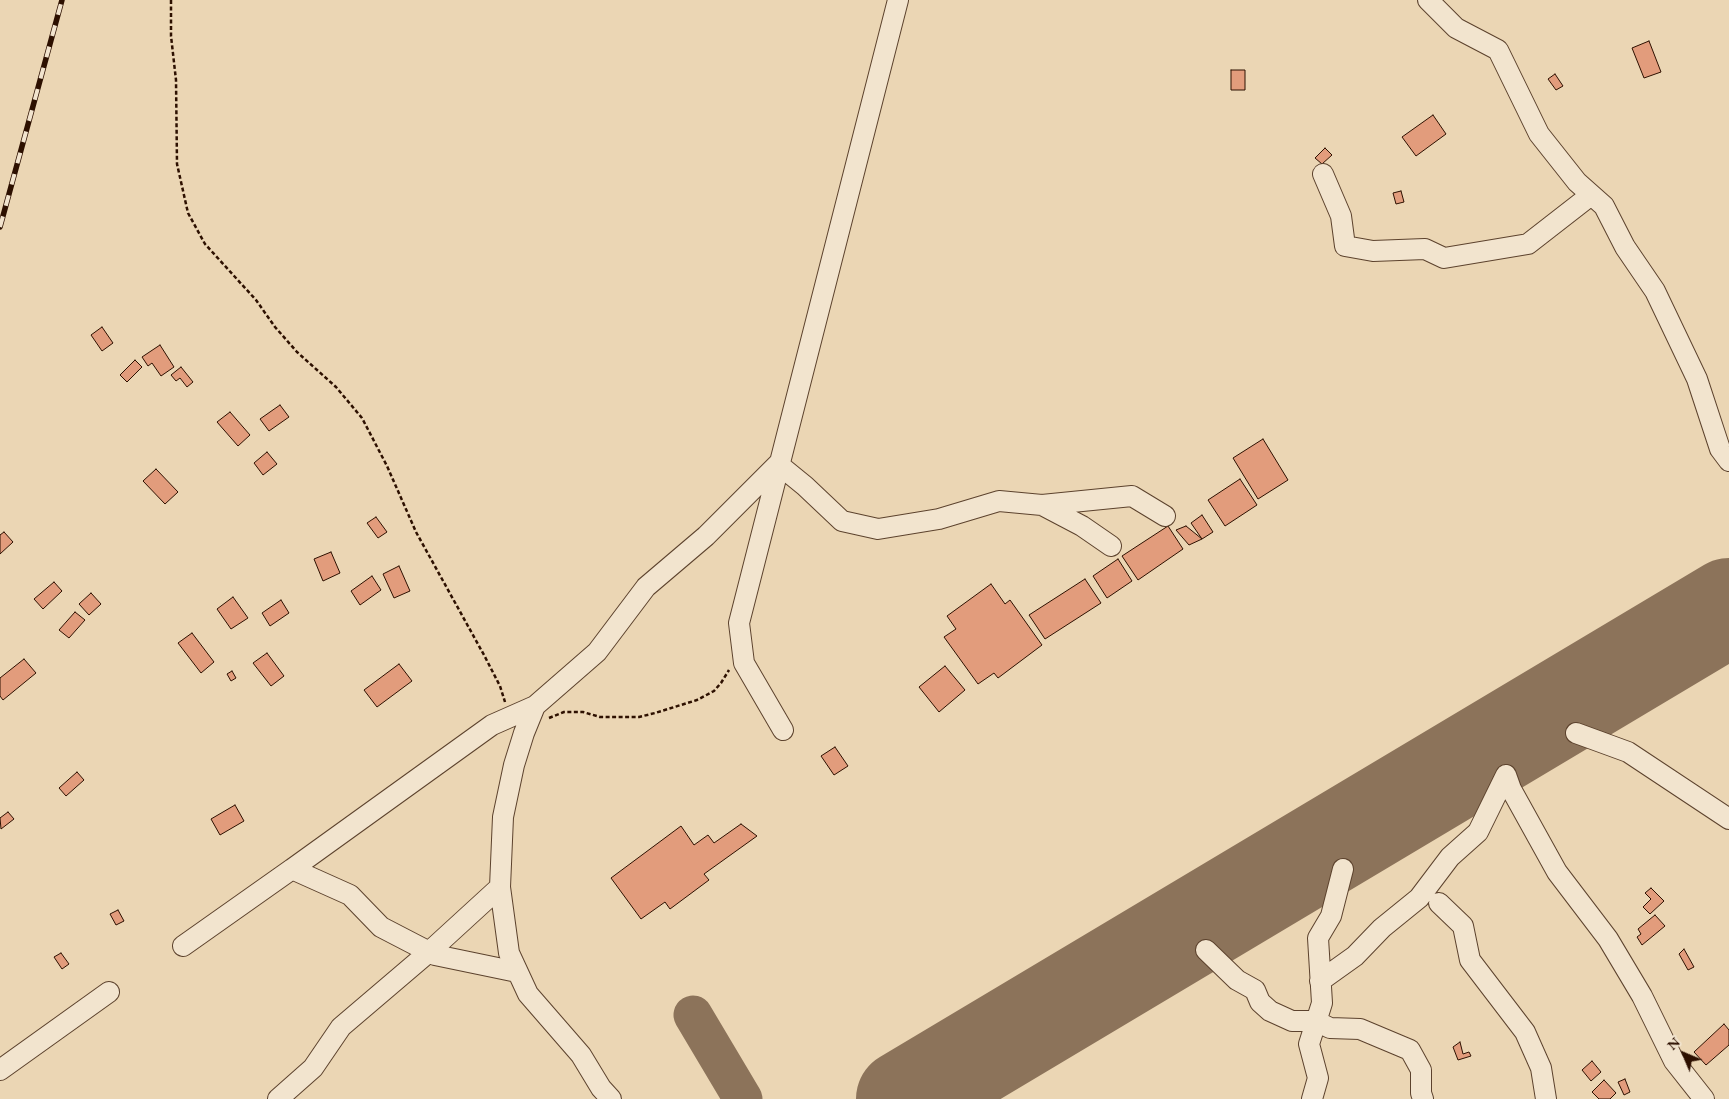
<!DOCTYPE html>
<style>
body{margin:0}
#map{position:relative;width:1729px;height:1099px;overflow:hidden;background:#ebd6b4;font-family:"EB Garamond",serif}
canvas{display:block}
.north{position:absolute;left:1659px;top:1029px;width:50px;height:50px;-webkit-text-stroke:4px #f2e4ce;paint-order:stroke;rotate:315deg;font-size:14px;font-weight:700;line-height:20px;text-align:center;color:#2d1000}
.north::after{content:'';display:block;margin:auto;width:18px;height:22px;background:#2d1000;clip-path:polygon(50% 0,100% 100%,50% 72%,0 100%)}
</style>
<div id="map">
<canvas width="1729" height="1099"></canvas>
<div class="north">N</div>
</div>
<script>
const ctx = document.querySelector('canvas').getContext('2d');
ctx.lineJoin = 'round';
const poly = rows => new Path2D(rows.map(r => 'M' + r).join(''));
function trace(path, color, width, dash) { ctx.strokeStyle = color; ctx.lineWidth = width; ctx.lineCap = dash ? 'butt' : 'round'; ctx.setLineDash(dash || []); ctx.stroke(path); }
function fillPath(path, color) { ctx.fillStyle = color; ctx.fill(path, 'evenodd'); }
const taxiway = poly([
 [693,1015,743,1099]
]);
const runway = poly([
 [905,1099,1729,607]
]);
const building = poly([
 [1649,41,1661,72,1644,78,1632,48,1649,41],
 [1231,70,1245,70,1245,90,1231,90,1231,70],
 [1555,74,1563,86,1556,90,1548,79,1555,74],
 [1433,115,1446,134,1416,156,1402,137,1433,115],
 [1325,148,1332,155,1322,164,1315,158,1325,148],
 [1401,191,1404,202,1396,204,1393,193,1401,191],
 [102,327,113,343,102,351,91,335,102,327],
 [160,345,174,367,161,376,152,363,148,366,142,357,160,345],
 [135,360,142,367,127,382,120,375,135,360],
 [181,367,193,382,187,387,180,378,176,381,171,375,181,367],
 [280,405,289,417,269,431,260,419,280,405],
 [230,412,250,435,238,446,217,422,230,412],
 [1263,439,1288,480,1258,499,1233,458,1263,439],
 [267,452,277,464,263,475,254,463,267,452],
 [156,469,178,492,165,504,143,481,156,469],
 [1240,479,1257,505,1225,526,1208,500,1240,479],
 [1202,515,1213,532,1202,539,1191,523,1202,515],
 [376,517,387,532,378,538,367,523,376,517],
 [1168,526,1183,549,1138,580,1122,556,1168,526],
 [1186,526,1202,539,1189,545,1176,530,1186,526],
 [4,532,13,542,0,554,0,535,4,532],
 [331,552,340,573,323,581,314,559,331,552],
 [1118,559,1132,581,1107,598,1093,576,1118,559],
 [399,566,410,591,394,598,383,574,399,566],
 [372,576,381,590,360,605,351,591,372,576],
 [1085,579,1101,603,1045,639,1029,615,1085,579],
 [54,582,62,591,43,609,34,599,54,582],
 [991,584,1005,604,1010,600,1042,645,998,678,994,673,978,684,944,637,956,629,947,616,991,584],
 [91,593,101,604,89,615,79,604,91,593],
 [233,597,248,618,231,629,217,609,233,597],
 [281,600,289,613,270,626,262,613,281,600],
 [75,612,85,620,69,638,59,630,75,612],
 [192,633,214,662,201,673,178,643,192,633],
 [267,653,284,676,271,686,253,663,267,653],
 [24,659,36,673,3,700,0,696,0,678,24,659],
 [399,664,412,681,377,707,364,690,399,664],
 [945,666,965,690,939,712,919,687,945,666],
 [232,671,236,678,231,681,227,674,232,671],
 [835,747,848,766,834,775,821,756,835,747],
 [77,772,84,780,66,796,59,788,77,772],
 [235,805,244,821,220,835,211,819,235,805],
 [8,812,14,819,1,829,0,818,8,812],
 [741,824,757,836,704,874,709,880,670,909,665,902,641,919,611,878,681,826,694,845,708,835,714,843,741,824],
 [1651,888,1664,901,1650,914,1643,907,1651,899,1645,893,1651,888],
 [118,910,124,921,116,925,110,914,118,910],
 [1655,915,1665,926,1642,945,1637,937,1641,934,1638,929,1655,915],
 [1684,949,1694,967,1688,970,1679,954,1684,949],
 [61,953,69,964,62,969,54,957,61,953],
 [1724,1024,1729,1030,1729,1045,1706,1065,1694,1052,1724,1024],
 [1460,1042,1463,1054,1469,1052,1471,1056,1458,1060,1453,1047,1460,1042],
 [1592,1061,1601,1072,1591,1081,1582,1070,1592,1061],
 [1625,1079,1630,1092,1624,1095,1618,1082,1625,1079],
 [1604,1080,1616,1093,1610,1099,1599,1099,1592,1092,1604,1080]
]);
const path = poly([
 [171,0,171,36,176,80,177,164,188,213,205,244,256,300,275,327,297,352,336,387,362,418,387,466,416,532,484,655,500,686,505,702],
 [549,718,564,712,583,712,600,717,639,717,655,713,697,700,714,691,721,683,729,670]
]);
const minor = poly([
 [1428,0,1456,28,1498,50,1539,134,1577,182,1604,206,1625,247,1655,291,1697,379,1720,449,1729,461],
 [1323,174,1341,216,1345,246,1373,251,1425,249,1444,258,1528,244,1591,195],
 [1042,505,1132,496,1165,516],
 [783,730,744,663,739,623,898,0],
 [1576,733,1628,752,1729,819],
 [1506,775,1511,789,1557,872,1608,939,1642,996,1674,1061,1704,1099],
 [292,869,492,725,535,706],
 [1439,903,1463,926,1470,960,1525,1032,1541,1068,1546,1099],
 [183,946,292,869,350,895,381,927,435,955,517,972],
 [1206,950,1237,980,1255,990,1260,1002,1270,1011,1292,1021,1316,1021,1330,1028,1360,1029,1410,1050,1421,1070,1421,1093,1423,1099],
 [1320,981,1355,956,1382,928,1419,898,1450,857,1478,832,1506,775],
 [0,1070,109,992],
 [278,1099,313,1068,341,1027,429,952,500,887],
 [611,1099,601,1088,581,1055,528,994,509,953,500,887,503,817,514,765,524,733,535,706,597,652,646,587,706,536,778,464,805,486,842,521,878,529,939,519,999,501,1042,505,1082,526,1111,546],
 [1312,1099,1318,1078,1309,1044,1322,1003,1318,938,1331,916,1343,869]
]);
const rail = poly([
 [0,227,62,0]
]);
trace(taxiway, '#8c735a', 39);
trace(runway, '#8c735a', 98);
fillPath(building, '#e29c7c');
trace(building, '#2d1000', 1);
trace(minor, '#5c422d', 22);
trace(path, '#2d1000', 2.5, [4, 2.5]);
trace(minor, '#f2e4ce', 20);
trace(rail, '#2d1000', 5.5);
trace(rail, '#f2e4ce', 4, [11]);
</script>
